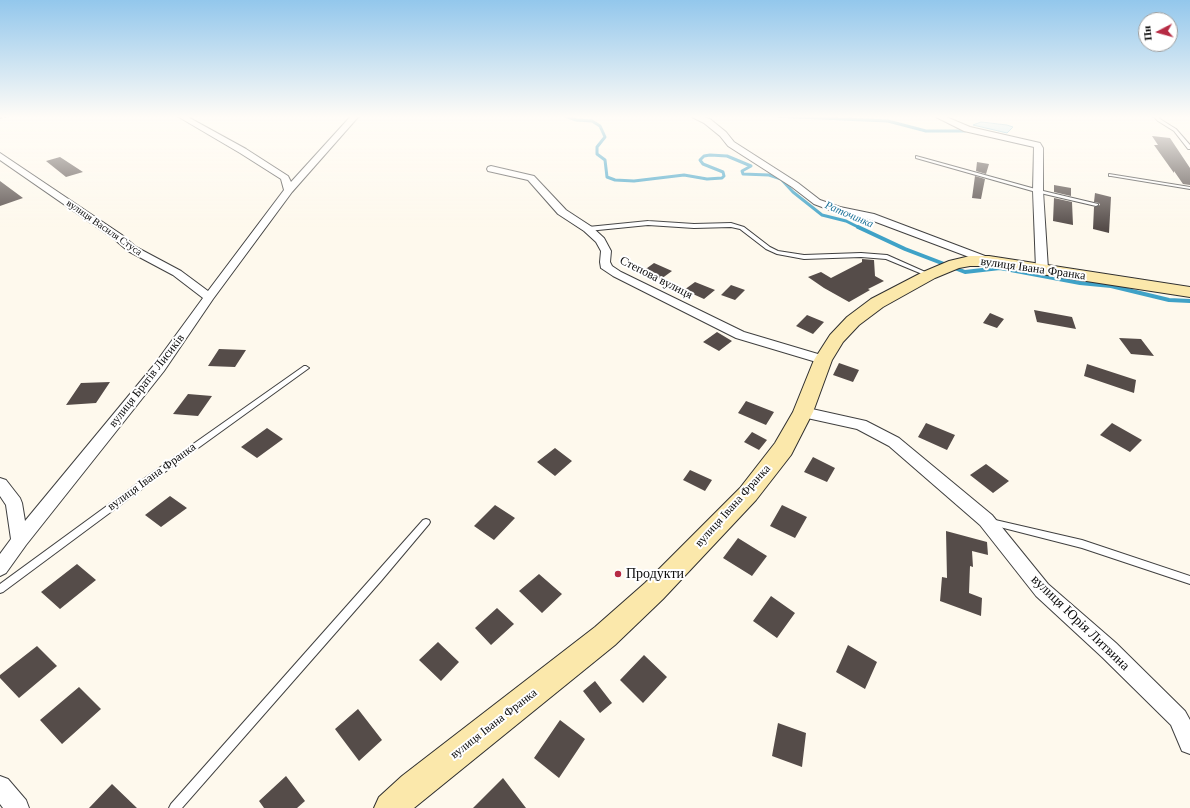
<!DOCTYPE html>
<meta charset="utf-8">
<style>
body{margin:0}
#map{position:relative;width:1190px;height:808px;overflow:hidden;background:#fef9ed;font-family:"Times New Roman",serif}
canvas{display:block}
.north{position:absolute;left:1138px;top:12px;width:40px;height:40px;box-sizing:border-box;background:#fff;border:1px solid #9e9e9e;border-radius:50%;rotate:264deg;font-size:11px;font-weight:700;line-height:16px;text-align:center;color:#0d0d0d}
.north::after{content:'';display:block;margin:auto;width:14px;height:18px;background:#b62b44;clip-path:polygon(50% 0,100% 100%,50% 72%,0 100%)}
</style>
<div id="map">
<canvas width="1190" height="808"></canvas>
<div class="north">Пн</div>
</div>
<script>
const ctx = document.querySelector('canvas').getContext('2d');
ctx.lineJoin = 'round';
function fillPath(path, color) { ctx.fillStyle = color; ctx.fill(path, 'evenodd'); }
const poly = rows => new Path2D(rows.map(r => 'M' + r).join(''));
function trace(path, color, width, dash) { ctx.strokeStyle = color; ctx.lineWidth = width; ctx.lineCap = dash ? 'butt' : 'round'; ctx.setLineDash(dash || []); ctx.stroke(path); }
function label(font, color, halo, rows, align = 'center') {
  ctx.font = font + ' "Times New Roman",serif'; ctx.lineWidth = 4; ctx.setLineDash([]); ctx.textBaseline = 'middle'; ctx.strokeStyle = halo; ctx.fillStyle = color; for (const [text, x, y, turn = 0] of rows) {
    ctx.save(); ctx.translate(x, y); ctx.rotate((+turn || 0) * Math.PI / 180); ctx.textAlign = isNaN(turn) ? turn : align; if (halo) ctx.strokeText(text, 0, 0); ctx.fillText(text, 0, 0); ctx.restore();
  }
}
const water = poly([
 [981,122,1007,125,1013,127,1007,133,973,125,981,122]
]);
const streamFar1 = poly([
 [565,116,576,120,592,121,600,126,605,137,597,147,597,154,605,160,607,177,615,180,634,181,684,175,707,179,722,178,724,176,723,172,703,164,700,160,704,156,710,155,727,156,751,166,742,171,743,174,769,175,781,179,793,192,822,215,846,221,860,228],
 [774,116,888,121,926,131,965,131]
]);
const stream = poly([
 [858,227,905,249,965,272,1000,268,1080,283,1111,286,1169,300,1190,301]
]);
const building = poly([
 [1152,136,1170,138,1190,168,1190,185,1183,184,1174,171,1174,173,1154,145,1158,145],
 [60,157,83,172,66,177,46,161],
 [977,162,989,164,986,174,976,171],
 [975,176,985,179,981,199,972,198],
 [0,181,23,198,0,206],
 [1054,185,1071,188,1071,196,1054,192],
 [1095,193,1111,197,1109,233,1093,229,1094,207,1100,205,1099,203,1094,202],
 [1054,198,1072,202,1073,225,1053,221],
 [862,259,874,260,875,276,884,281,868,289,870,290,849,302,824,288,808,277,821,272,831,278,862,262],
 [654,263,672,271,661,279,643,271],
 [695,282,715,290,704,299,684,290],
 [731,285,745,290,735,300,721,295],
 [1034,310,1072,317,1076,329,1037,322],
 [990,313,1004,319,997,328,983,323],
 [807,315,824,322,813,334,796,326],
 [717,332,732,341,719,351,703,342],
 [1119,338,1141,339,1154,356,1131,354],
 [219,349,246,350,235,367,208,366],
 [839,363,859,370,853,382,833,375],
 [1087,364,1136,380,1134,393,1084,376],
 [110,382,96,403,66,405,81,383],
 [188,394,212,396,198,416,173,414],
 [746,401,774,412,766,425,738,413],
 [926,423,955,435,947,450,918,437],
 [1112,423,1142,440,1130,452,1100,435],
 [267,428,283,439,257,458,241,447],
 [752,432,767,440,759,450,744,442],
 [555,448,572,461,555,476,537,462],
 [813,457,835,468,827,482,804,472],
 [986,464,1009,481,993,493,970,475],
 [690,470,712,480,705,491,683,480],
 [170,496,187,508,161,527,145,515],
 [495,505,515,518,494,540,474,526],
 [782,505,807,517,795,538,770,526],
 [946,531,987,542,988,555,972,551,973,567,970,566,969,593,982,598,981,616,940,601,942,577,947,578],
 [738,538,767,556,752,576,723,558],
 [77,564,96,580,60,609,41,592],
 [539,574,562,594,542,613,519,591],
 [771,596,795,613,777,638,753,621],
 [497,608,514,624,491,645,475,628],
 [438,642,459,662,441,681,419,660],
 [848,645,877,662,865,689,836,672],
 [37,646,57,666,19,698,0,678,0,675],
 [644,655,667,677,643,703,620,680],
 [595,681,612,703,600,713,583,691],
 [79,687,101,709,62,744,40,720],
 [358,709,382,740,359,761,335,729],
 [560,720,585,739,559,778,534,758],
 [778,723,806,733,802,767,772,756],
 [286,776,305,801,297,808,264,808,259,801],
 [503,778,526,808,473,808],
 [112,784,137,808,89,808]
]);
const path = poly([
 [0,118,10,116]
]);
const service = poly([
 [1153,116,1157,116,1160,119,1176,129,1190,145,1190,149,1188,149,1174,131,1158,121,1153,116],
 [916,156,1039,190,1098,204,1098,205,1096,206,1036,192,916,158,916,156],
 [1109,174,1190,187,1190,189,1111,176,1109,176,1109,174],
 [648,221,694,224,731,223,744,227,770,247,778,251,804,255,861,253,887,255,932,275,931,276,927,276,886,259,861,257,804,259,777,254,766,249,740,229,731,227,694,228,648,225,588,231,585,229,588,227,648,221],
 [304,366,306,366,309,368,158,477,3,592,0,593,0,584,152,473,304,366],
 [426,519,429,520,430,522,429,524,381,581,182,808,169,808,171,804,423,520,426,519],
 [991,519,1082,540,1190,576,1190,584,1082,548,988,524,987,522,988,520,991,519]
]);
const minor = poly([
 [177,116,186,116,246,149,288,176,291,182,351,116,359,116,292,192,213,299,164,371,26,545,6,573,0,576,0,554,11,539,6,505,0,496,0,478,6,480,20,498,22,503,25,521,154,365,203,298,173,275,128,251,114,239,0,160,0,153,122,235,136,247,181,271,208,291,284,190,281,179,240,153,177,116],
 [690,116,700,116,710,119,726,132,734,142,798,183,820,200,840,207,874,214,993,259,994,261,993,263,985,263,868,219,835,212,814,204,792,187,728,146,720,136,704,123,690,116],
 [934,116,944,116,970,127,1040,143,1043,148,1043,191,1048,269,1046,271,1038,271,1036,269,1033,191,1034,147,964,131,934,116],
 [491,166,534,176,566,210,592,227,604,238,611,251,610,262,612,266,621,272,744,332,828,357,830,360,828,363,823,364,736,338,613,276,601,268,600,262,601,251,596,242,584,231,558,214,528,180,488,171,487,169,488,167,491,166],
 [803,407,866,421,899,438,992,515,1048,584,1116,643,1185,711,1190,720,1190,754,1182,751,1171,725,1102,657,1036,596,980,525,889,446,857,429,798,416,796,412,798,408,803,407],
 [0,776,8,779,26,800,29,808,3,808,0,804,0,776]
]);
const secondary = poly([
 [970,256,989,256,1190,287,1190,297,989,266,970,266,959,268,935,278,883,307,859,325,843,342,832,360,813,412,791,455,756,500,663,599,615,645,414,808,374,808,379,797,402,776,595,627,645,583,740,488,775,443,793,412,814,360,830,335,847,317,871,299,923,272,949,261,970,256]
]);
const markers = [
 [618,574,4,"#b62b44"]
];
const farStreetnames = [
 ["вулиця Василя Стуса",104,228,35]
];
const farWaternames = [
 ["Раточинка",849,215,23]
];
const streetNames = [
 ["вулиця Івана Франка",1033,269,8],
 ["Степова вулиця",656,278,27],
 ["вулиця Братів Лисиків",147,381,-52],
 ["вулиця Івана Франка",152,477,-36],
 ["вулиця Івана Франка",733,506,-48],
 ["вулиця Івана Франка",494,724,-38]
];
const nearPoinames = [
 ["Продукти",626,574]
];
const nearStreetnames = [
 ["вулиця Юрія Литвина",1080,623,44]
];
fillPath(water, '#b4e3f3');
trace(water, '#3fa2c7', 1);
trace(streamFar1, '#3fa2c7', 3);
trace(stream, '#3fa2c7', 4);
fillPath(building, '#554c49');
trace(service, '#404040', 2);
trace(minor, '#404040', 2);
trace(secondary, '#2f2f2f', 2);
trace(path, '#2f2f2f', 1.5, [2.5, 1.5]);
fillPath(service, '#fff');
fillPath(minor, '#fff');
fillPath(secondary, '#fbe8ab');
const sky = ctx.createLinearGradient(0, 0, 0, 229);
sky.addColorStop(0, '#93c7ec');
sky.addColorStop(0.51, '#fffcf7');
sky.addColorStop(1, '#fffcf700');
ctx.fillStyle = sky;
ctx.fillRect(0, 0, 1190, 229);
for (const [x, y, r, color] of markers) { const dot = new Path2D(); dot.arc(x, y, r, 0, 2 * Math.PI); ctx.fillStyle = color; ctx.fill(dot); trace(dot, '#fff', 1.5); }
label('10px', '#0d0d0d', '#fff', farStreetnames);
label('italic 11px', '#1c7298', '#fff', farWaternames);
label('12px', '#0d0d0d', '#fff', streetNames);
label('14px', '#0d0d0d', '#fff', nearPoinames, 'left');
label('14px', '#0d0d0d', '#fff', nearStreetnames);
</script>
